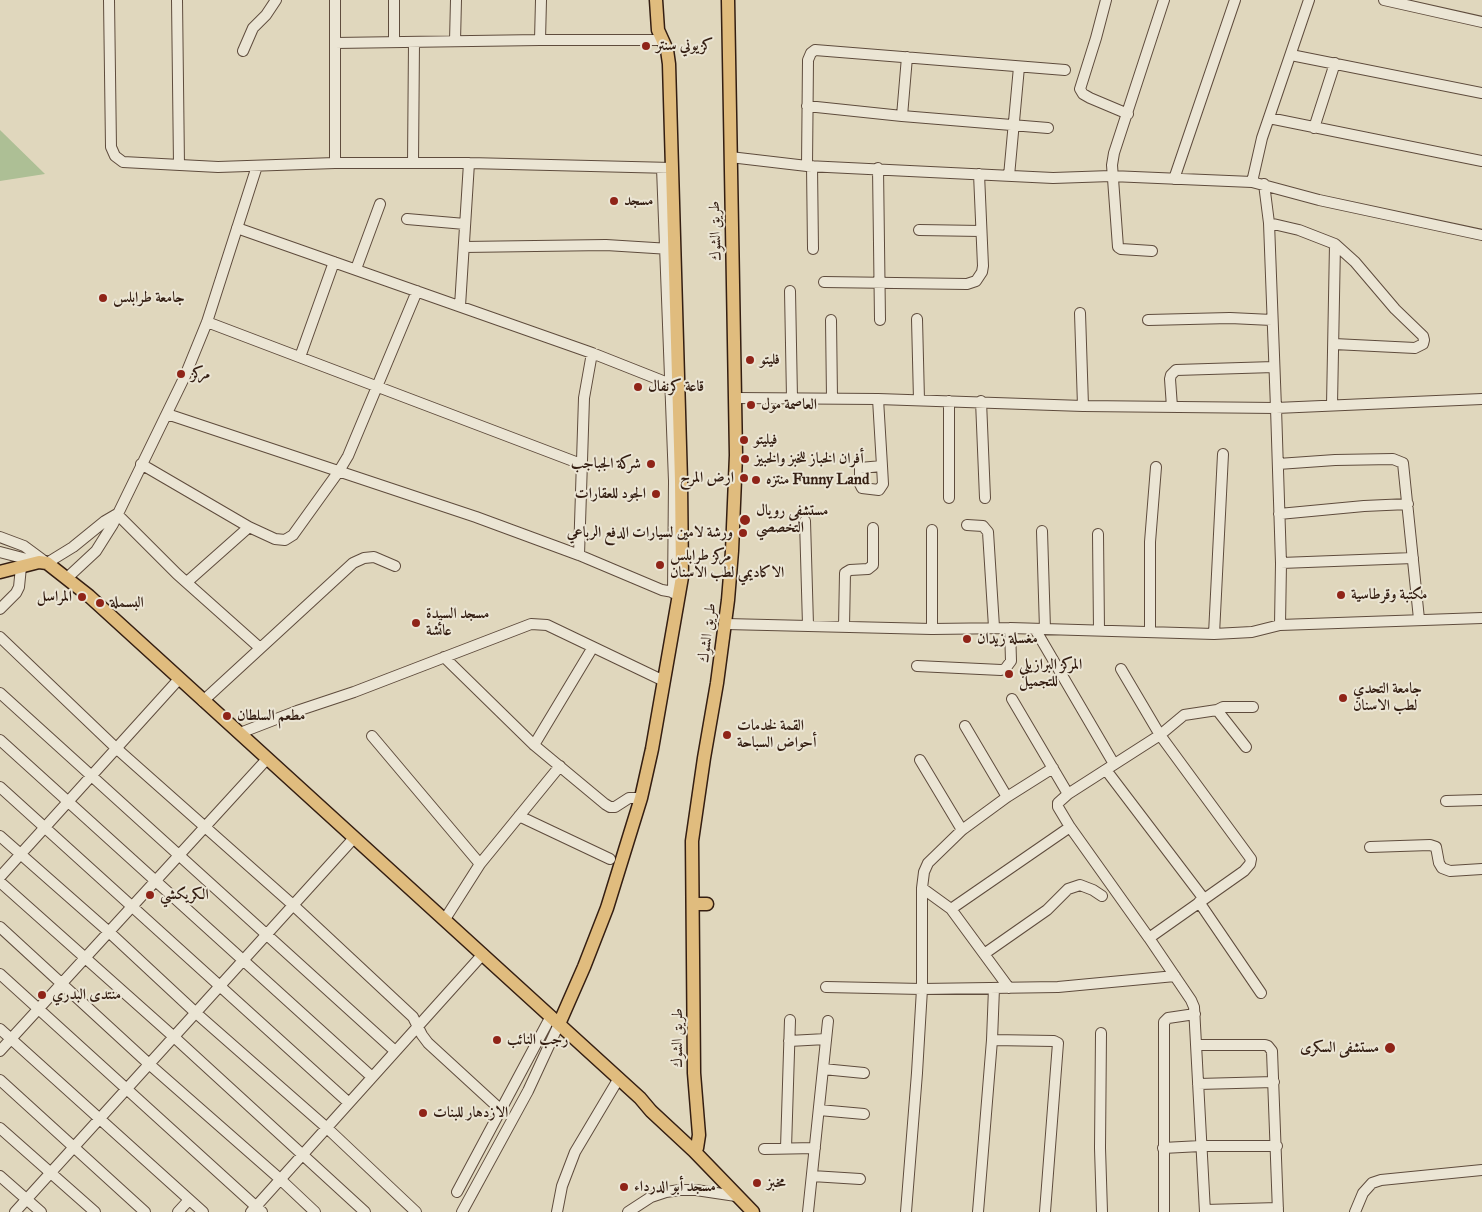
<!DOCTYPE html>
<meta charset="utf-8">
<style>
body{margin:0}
canvas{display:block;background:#e0d7bd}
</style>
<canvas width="1482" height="1212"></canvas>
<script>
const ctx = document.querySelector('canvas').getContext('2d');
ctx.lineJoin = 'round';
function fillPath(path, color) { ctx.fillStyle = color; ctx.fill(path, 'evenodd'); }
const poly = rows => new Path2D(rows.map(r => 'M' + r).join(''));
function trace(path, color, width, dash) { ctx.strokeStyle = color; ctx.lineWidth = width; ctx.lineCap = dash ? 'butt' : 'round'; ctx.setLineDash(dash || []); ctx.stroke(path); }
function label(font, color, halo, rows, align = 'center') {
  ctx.font = font + ' "IM FELL Great Primer",Amiri,serif'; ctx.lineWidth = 4; ctx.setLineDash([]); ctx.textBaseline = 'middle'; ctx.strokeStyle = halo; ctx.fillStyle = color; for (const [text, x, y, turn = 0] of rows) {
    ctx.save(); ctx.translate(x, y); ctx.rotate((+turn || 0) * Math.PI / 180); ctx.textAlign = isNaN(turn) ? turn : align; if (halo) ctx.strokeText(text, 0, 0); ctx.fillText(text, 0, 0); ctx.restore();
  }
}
const green = poly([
 [0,130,45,174,0,181]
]);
const minor = poly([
 [109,0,111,147,115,156,123,162,218,167,335,163,469,163,672,168],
 [177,0,179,165],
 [335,0,335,163],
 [394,0,394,42],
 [1106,0,1096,38,1080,89,1083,94,1090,98,1128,114],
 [1384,0,1482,22],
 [540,40,541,0],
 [455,41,456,0],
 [335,43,540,40,662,40],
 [243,51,253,28,266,15,276,0],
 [1291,55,1482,93],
 [807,106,902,116,1048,128],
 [902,116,907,57],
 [1269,118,1482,161],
 [1314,128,1335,63],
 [730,157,807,166,1053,178,1111,176,1252,182,1319,200,1482,235],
 [413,163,414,42],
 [807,166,808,60,811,53,815,50,1065,70],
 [812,166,813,249],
 [662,168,674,481,673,593],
 [878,168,880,320],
 [1009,176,1019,67],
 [1174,179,1235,0],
 [1252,182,1262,138,1309,0],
 [1264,184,1269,223,1276,408,1281,563,1280,625],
 [407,219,465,224],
 [1269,223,1299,230,1335,244,1355,262,1395,309,1423,336,1424,340,1423,344,1415,348,1334,344],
 [237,228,592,353,678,387],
 [919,230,981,231],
 [464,247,606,245,670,249],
 [1152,251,1121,249,1118,247,1112,165,1114,153,1164,0],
 [356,269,380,204],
 [824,282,967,284,976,281,982,272,983,266,979,174],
 [790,291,792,398],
 [460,306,469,163],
 [1080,313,1083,406],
 [917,319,919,400],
 [831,320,832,398],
 [1148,320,1230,318,1272,320],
 [207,322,581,464],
 [300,357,334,262],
 [736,398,878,399,1083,406,1276,408,1482,399],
 [878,399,882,466,883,484,879,490,862,488,860,484,860,468,882,466],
 [981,401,985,498],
 [1332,405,1335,244],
 [1172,407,1170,379,1171,375,1176,370,1274,367],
 [167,414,476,517,579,555,662,590,679,593],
 [141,464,249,527,275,539,285,540,293,535,339,471,348,456,417,291],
 [1278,464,1335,460,1393,459,1403,463,1419,619],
 [949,498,949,401],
 [117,514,177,574,260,648],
 [1279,514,1364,506,1408,504],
 [805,521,808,625],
 [967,525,983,526,988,532,994,627],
 [932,530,932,629],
 [1042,531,1045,629],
 [1098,534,1099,630],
 [0,537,24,546,47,563,73,547,105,521,117,514],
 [0,552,38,562],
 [579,555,584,398,592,353],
 [1281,563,1413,558],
 [67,578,96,551,113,524,185,376,207,322,257,166],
 [187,582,249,527],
 [0,609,16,593,19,587,21,567],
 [726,624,932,629,1010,628,1214,634,1252,632,1280,625,1482,618],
 [844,627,845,573,850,570,868,569,873,565,873,528],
 [1035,629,1114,764],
 [1150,632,1150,542,1156,467],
 [1214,634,1223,454],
 [0,637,116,748,293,905,413,1017,422,1035,428,1043,501,1110],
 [444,657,534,745,605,804,610,807,615,807,629,798,641,798],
 [917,666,1001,670,1005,669,1011,661,1010,628],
 [1121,669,1160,735,1251,859,1250,864,1244,871,1149,938],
 [0,693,395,1051],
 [1012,699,1068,794],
 [203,701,353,563,364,558,374,557,395,566],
 [1217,710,1246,747],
 [965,726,1007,797],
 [240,733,297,711,354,692,531,624,547,625,664,681],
 [372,736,480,864],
 [0,740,372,1077],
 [534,745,593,647],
 [920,760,962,830],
 [1106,770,1204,899],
 [0,787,349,1103],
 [1446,801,1482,800],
 [519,816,610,859],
 [0,836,109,932,196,1013,327,1128,416,1212],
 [1370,847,1430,845,1436,847,1439,863,1442,868,1450,871,1482,869],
 [0,877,179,679],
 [0,882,174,1037,365,1212],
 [922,888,951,909,1009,988],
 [1199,902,1261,993],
 [951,909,1070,827],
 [445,919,480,864,560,766],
 [0,927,149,1064,280,1179,315,1212],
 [984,954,1047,910,1068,889,1080,885,1093,890,1102,896],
 [0,974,262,1212],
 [826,987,922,989,1058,987,1175,976],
 [0,1029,203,1212],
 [1101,1033,1100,1148,1102,1212],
 [992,1040,1054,1041,1058,1043,1045,1212],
 [789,1041,826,1039],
 [1196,1045,1265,1045,1268,1046,1272,1051,1278,1212],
 [0,1051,267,759],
 [823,1069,864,1073],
 [0,1080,145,1212],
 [1198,1084,1274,1082],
 [819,1110,864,1114],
 [0,1128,95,1212],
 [786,1148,790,1020],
 [1163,1148,1201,1146,1277,1146],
 [764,1149,815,1148],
 [0,1176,41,1212],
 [812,1176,860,1179],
 [457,1192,551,1016],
 [1205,1210,1278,1208],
 [15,1212,354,838],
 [178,1212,189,1200],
 [251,1212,483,954],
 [462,1212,528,1091,559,1024],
 [557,1212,562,1186,575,1152,619,1078],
 [628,1212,651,1197,666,1192,680,1190,696,1190,736,1196],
 [808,1212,828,1021],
 [906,1212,917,1073,922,989,922,888,924,872,928,863,962,830,1007,797,1053,768],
 [978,1212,992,1040,994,988],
 [1164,1212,1164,1022,1168,1018,1195,1014],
 [1205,1212,1194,1007,1191,1000,1149,938,1070,827,1058,807,1058,803,1068,794,1160,735,1184,715,1217,710,1223,707,1253,707],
 [1355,1212,1363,1193,1372,1183,1381,1180,1482,1170]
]);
const major = poly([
 [0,572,39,562,47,563,89,596,640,1098,651,1111,694,1151,753,1212],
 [693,904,707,904],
 [559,1024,584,967,607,908,641,798,652,749,682,577,681,481,669,64,667,50,658,30,656,0],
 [697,1148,699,1135,694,1073,692,841,704,758,717,683,728,600,732,551,736,455,728,0]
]);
const markers = [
 [646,46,5,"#8f2418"],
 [614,201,5,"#8f2418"],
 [103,298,5,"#8f2418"],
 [750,360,5,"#8f2418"],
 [181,374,5,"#8f2418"],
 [638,387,5,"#8f2418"],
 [751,405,5,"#8f2418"],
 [744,440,5,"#8f2418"],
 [745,459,5,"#8f2418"],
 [651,464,5,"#8f2418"],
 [744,478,5,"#8f2418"],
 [756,480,5,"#8f2418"],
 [656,494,5,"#8f2418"],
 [745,520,6,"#8f2418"],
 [743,533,5,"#8f2418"],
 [660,565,5,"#8f2418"],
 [1341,595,5,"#8f2418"],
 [82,597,5,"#8f2418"],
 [100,603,5,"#8f2418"],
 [416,623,5,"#8f2418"],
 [967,639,5,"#8f2418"],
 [1009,674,5,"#8f2418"],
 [1343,698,5,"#8f2418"],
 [227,716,5,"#8f2418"],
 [727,735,5,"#8f2418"],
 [150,895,5,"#8f2418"],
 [42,995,5,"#8f2418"],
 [497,1040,5,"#8f2418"],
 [1390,1048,6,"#8f2418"],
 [423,1113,5,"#8f2418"],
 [757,1183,5,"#8f2418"],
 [624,1187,5,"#8f2418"]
];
const poiNames = [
 ["كزيوني سنتر",656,46],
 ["مسجد",624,201],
 ["جامعة طرابلس",113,298],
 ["فليتو",760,360],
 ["مركز",191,374],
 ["قاعة كرنفال",648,387],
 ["العاصمة مول",761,405],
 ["فيليتو",754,440],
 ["أفران الخباز للخبز والخبيز",755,459],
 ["شركة الجباجب",641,464,"right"],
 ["ارض المرح",734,478,"right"],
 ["منتزه Funny Land",766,480],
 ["الجود للعقارات",646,494,"right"],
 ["مستشفى رويال",756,511],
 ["التخصصي",756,528],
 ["ورشة لامين لسيارات الدفع الرباعي",733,533,"right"],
 ["مركز طرابلس",670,556],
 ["الاكاديمي لطب الاسنان",670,573],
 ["مكتبة وقرطاسية",1351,595],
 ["المراسل",72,597,"right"],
 ["البسملة",110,603],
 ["مسجد السيدة",426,614],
 ["عائشة",426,631],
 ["مغسلة زيدان",977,639],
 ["المركز البرازيلي",1019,665],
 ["للتجميل",1019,682],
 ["جامعة التحدي",1353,689],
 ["لطب الاسنان",1353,706],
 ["مطعم السلطان",237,716],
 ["القمة لخدمات",737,726],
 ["أحواض السباحة",737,743],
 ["الكريكشي",160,895],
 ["منتدى البدري",52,995],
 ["رجب النائب",507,1040],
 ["مستشفى السكرى",1379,1048,"right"],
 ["الازدهار للبنات",433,1113],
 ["مخبز",767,1183],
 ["مسجد أبو الدرداء",634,1187]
];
const streetNames = [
 ["طريق الشوك",716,231,-92],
 ["طريق الشوك",708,633,-83],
 ["طريق الشوك",678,1038,-90]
];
fillPath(green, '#adbf95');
trace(minor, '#5f4c3d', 12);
trace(major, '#341e12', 15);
trace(minor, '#ebe5d4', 10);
trace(major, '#e0bc7e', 12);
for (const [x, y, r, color] of markers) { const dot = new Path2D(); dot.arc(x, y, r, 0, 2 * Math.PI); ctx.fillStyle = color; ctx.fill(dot); trace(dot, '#ebe5d4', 2); }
label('bold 15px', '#341e12', '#ebe5d4', poiNames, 'left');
label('15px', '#341e12', '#ebe5d4', streetNames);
</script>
